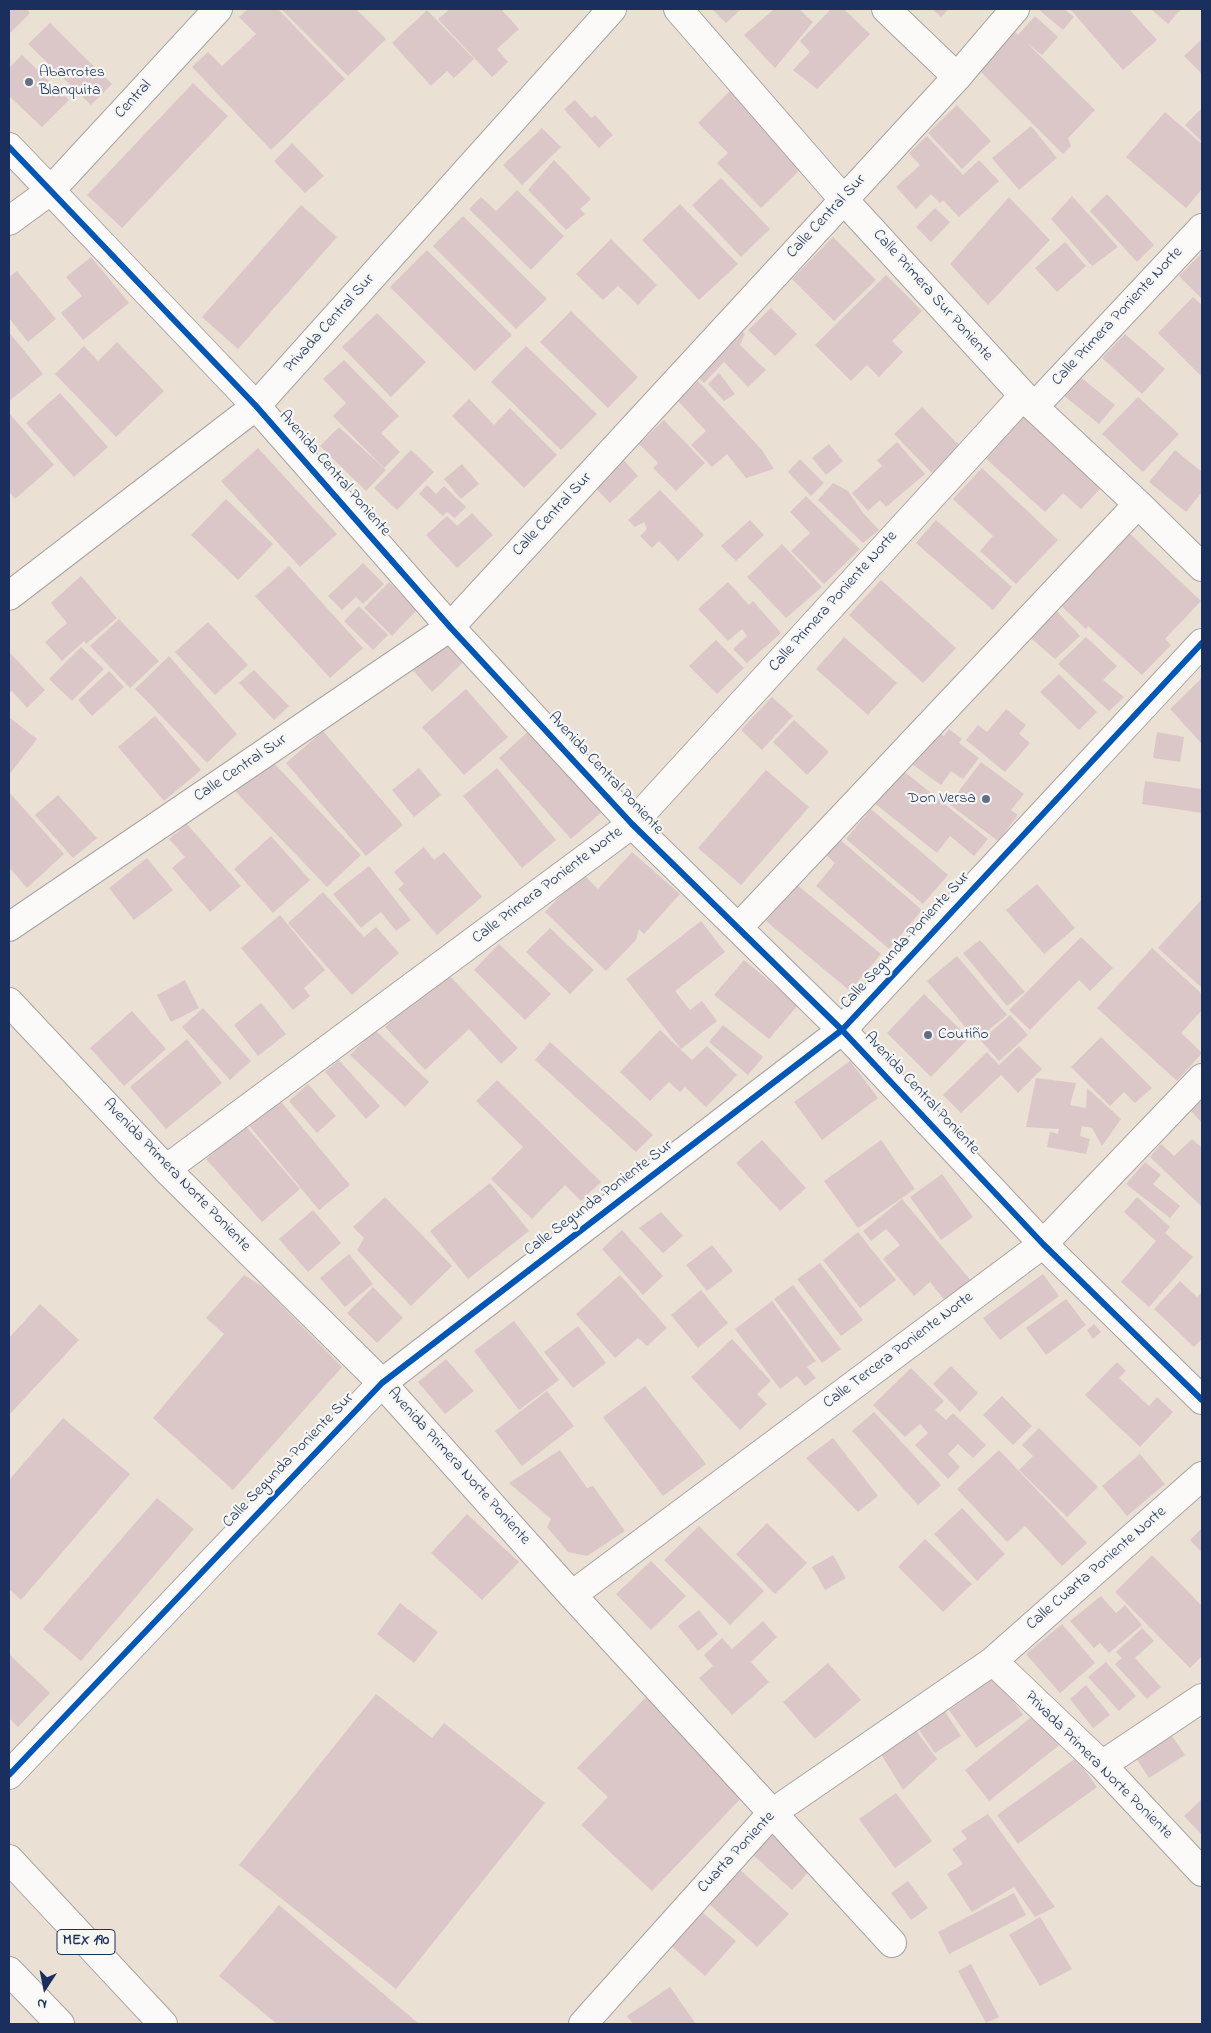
<!DOCTYPE html>
<meta charset="utf-8">
<style>
body{margin:0}
#map{position:relative;width:1211px;height:2033px;overflow:hidden;background:#eae0d4;font-family:"Indie Flower",sans-serif}
canvas{display:block}
.frame{position:absolute;inset:0;border:10px solid #1b2f5e;pointer-events:none}
.north{position:absolute;left:20px;top:1963px;width:50px;height:50px;-webkit-text-stroke:4px #f6f6f2;paint-order:stroke;rotate:191deg;font-size:14px;font-weight:700;line-height:20px;text-align:center;color:#1b2f5e}
.north::after{content:'';display:block;margin:auto;width:18px;height:22px;background:#1b2f5e;clip-path:polygon(50% 0,100% 100%,50% 72%,0 100%)}
</style>
<div id="map">
<canvas width="1211" height="2033"></canvas>
<div class="frame"></div>
<div class="north">N</div>
</div>
<script>
const ctx = document.querySelector('canvas').getContext('2d');
ctx.lineJoin = 'round';
function fillPath(path, color) { ctx.fillStyle = color; ctx.fill(path, 'evenodd'); }
const poly = rows => new Path2D(rows.map(r => 'M' + r).join(''));
function trace(path, color, width, dash) { ctx.strokeStyle = color; ctx.lineWidth = width; ctx.lineCap = dash ? 'butt' : 'round'; ctx.setLineDash(dash || []); ctx.stroke(path); }
function label(font, color, halo, rows, align = 'center') {
  ctx.font = font + ' "Indie Flower",sans-serif'; ctx.lineWidth = 4.5; ctx.setLineDash([]); ctx.textBaseline = 'middle'; ctx.strokeStyle = halo; ctx.fillStyle = color; for (const [text, x, y, turn = 0] of rows) {
    ctx.save(); ctx.translate(x, y); ctx.rotate((+turn || 0) * Math.PI / 180); ctx.textAlign = isNaN(turn) ? turn : align; if (halo) ctx.strokeText(text, 0, 0); ctx.fillText(text, 0, 0); ctx.restore();
  }
}
const building = poly([
 [9,9,27,9,30,13,9,34],
 [248,9,278,9,345,79,271,150,192,67,208,52,222,66,256,34,239,17],
 [281,9,356,9,386,39,348,76],
 [450,9,501,9,519,29,497,49,508,62,492,77,438,19],
 [712,9,741,9,726,23],
 [774,9,799,9,813,22,775,68,744,35],
 [831,9,844,9,870,34,817,89,793,70,810,52,800,41],
 [932,9,949,9,941,17],
 [1038,9,1064,9,1074,17,1063,30],
 [1070,9,1129,9,1157,40,1123,70],
 [1151,9,1181,9,1168,24],
 [427,10,474,59,454,78,447,71,431,86,392,43],
 [1035,16,1058,37,1042,55,1027,43,1095,110,1068,138,1071,146,1063,154,975,66,1012,29,1018,35],
 [50,23,112,84,91,105,28,44],
 [1202,39,1202,74,1184,56],
 [22,55,69,100,42,127,9,96,9,68],
 [193,83,228,116,122,228,87,195],
 [733,88,807,163,761,208,717,163,728,153,698,123],
 [575,100,591,118,595,115,613,135,599,148,564,109],
 [957,105,991,141,962,169,928,133],
 [1202,108,1202,142,1185,125],
 [1165,112,1202,144,1202,189,1186,208,1126,157],
 [1031,126,1057,158,1019,190,992,158],
 [542,128,561,147,522,185,503,165],
 [927,136,963,175,979,160,999,181,959,217,943,200,940,203,931,194,916,209,896,187,920,165,909,153],
 [292,143,324,176,305,193,274,161],
 [554,160,591,199,580,209,585,214,566,230,528,190],
 [721,178,770,229,741,257,692,205],
 [517,190,564,236,531,270,469,209,481,197,496,211],
 [1107,194,1154,245,1137,262,1090,211],
 [1072,196,1118,247,1092,266,1051,219],
 [1009,197,1050,240,988,305,950,264],
 [680,204,738,264,699,300,642,240],
 [301,205,337,237,238,349,202,317],
 [935,208,950,222,931,242,916,227],
 [463,216,547,299,516,329,433,246],
 [833,237,876,280,834,321,792,279],
 [611,239,657,285,638,305,618,286,603,300,576,274],
 [1065,242,1086,266,1057,292,1035,268],
 [427,250,512,335,475,371,390,287],
 [1202,253,1202,299,1179,276],
 [91,257,129,303,83,340,61,313,82,296,66,277],
 [17,271,56,319,28,342,9,318,9,277],
 [886,275,922,311,892,341,903,352,879,377,867,365,851,381,815,345],
 [1193,297,1202,305,1202,377,1158,333],
 [771,308,797,334,775,356,748,330],
 [571,311,638,377,608,408,540,342],
 [377,313,426,362,391,397,342,347],
 [738,328,745,334,740,345,766,370,748,387,724,362,704,383,694,373],
 [9,332,43,374,9,401],
 [1125,334,1165,369,1142,394,1102,358],
 [117,342,164,391,116,437,55,374,84,346,98,361],
 [526,346,597,414,561,450,491,382],
 [344,360,399,416,381,433,400,452,384,468,333,416,346,403,323,379],
 [719,373,735,394,724,401,708,384],
 [1079,376,1115,405,1099,424,1063,395],
 [698,381,762,450,774,469,746,478,727,454,712,467,691,445,706,431,678,401],
 [60,393,108,447,74,477,26,423],
 [1138,397,1179,434,1143,472,1102,434],
 [469,399,494,425,510,408,557,455,524,488,452,416],
 [922,407,960,446,932,473,894,434],
 [9,413,54,465,15,499,9,491],
 [1024,414,1102,487,1081,509,1063,493,1045,512,984,457],
 [664,420,705,463,676,491,653,468,658,463,639,444],
 [339,427,386,470,366,491,320,446],
 [897,442,925,474,886,507,880,500,868,511,852,493,882,466,877,460],
 [829,444,843,461,826,475,812,458],
 [258,448,337,534,300,567,221,481],
 [411,450,434,472,397,510,374,488],
 [1175,450,1202,472,1202,492,1186,512,1149,482],
 [620,456,638,476,610,503,591,483],
 [800,459,824,483,811,496,788,472],
 [462,464,479,484,461,499,444,479],
 [982,468,1058,540,1016,584,980,551,993,536,953,499],
 [833,483,848,491,863,513,879,530,863,543,818,500],
 [427,485,436,494,444,486,466,507,455,518,447,512,443,516,419,494],
 [660,490,704,535,678,561,659,541,652,548,640,536,647,529,644,522,635,527,628,520],
 [806,496,860,549,824,584,791,551,810,533,790,512],
 [226,499,273,544,238,580,191,535],
 [472,513,493,535,457,568,426,535,447,516,457,526],
 [750,520,764,535,736,561,721,546],
 [936,520,1012,587,993,610,916,543],
 [1127,531,1201,601,1165,639,1171,645,1142,675,1088,626,1086,629,1059,604],
 [782,544,822,587,786,618,747,577],
 [363,563,384,584,363,604,356,597,342,610,328,596],
 [289,566,363,648,330,678,255,596],
 [81,576,117,618,86,644,84,641,62,661,45,642,67,623,51,603],
 [881,580,956,648,923,683,849,615],
 [389,582,417,610,392,636,364,608],
 [728,582,749,605,753,601,781,633,747,663,733,649,747,636,742,629,728,641,698,609],
 [359,606,388,635,373,650,344,621],
 [1053,607,1080,636,1055,659,1026,634],
 [119,619,159,661,130,688,90,646],
 [208,622,248,665,215,695,175,652],
 [455,634,472,654,432,692,412,669],
 [844,637,897,683,868,715,816,669],
 [1086,637,1117,666,1103,680,1124,697,1109,711,1058,664],
 [716,640,744,668,717,694,689,666],
 [81,647,104,669,72,701,49,679],
 [9,652,45,690,27,708,12,691,9,693],
 [169,656,237,734,207,763,135,689],
 [254,670,289,706,274,720,239,683],
 [109,671,124,687,92,716,78,700],
 [1059,674,1097,712,1079,730,1040,692],
 [1202,678,1202,744,1170,709],
 [466,689,508,737,464,775,422,727],
 [772,697,793,716,762,750,741,730],
 [1006,709,1026,725,1019,734,1030,743,1005,772,966,740,978,725,987,732],
 [155,716,201,770,164,801,118,747],
 [9,717,37,739,9,775],
 [794,720,829,752,807,775,773,742],
 [531,729,604,810,571,839,499,758],
 [934,729,944,736,949,729,962,739,959,743,979,758,963,779,951,771,941,785,909,762],
 [323,731,403,825,366,856,286,763],
 [1157,732,1184,737,1180,762,1153,758],
 [270,759,361,855,327,887,235,791],
 [981,762,1024,794,1011,810,1018,815,998,841,949,804],
 [419,768,441,795,414,817,392,790],
 [497,768,556,840,522,868,463,796],
 [901,769,988,839,974,856,950,836,937,853,873,802],
 [766,770,809,807,741,885,698,848],
 [1145,781,1202,789,1202,813,1142,804],
 [9,792,64,854,27,888,9,867],
 [58,795,97,838,73,858,35,815],
 [871,809,948,875,923,904,846,839],
 [187,824,241,886,210,912,172,868,185,857,169,839],
 [271,836,310,880,273,913,234,869],
 [838,838,922,910,889,949,816,886,835,863,825,854],
 [424,847,434,860,444,852,482,897,437,935,398,889,404,884,394,872],
 [632,852,680,894,644,934,639,929,636,940,606,971,545,912,582,873,598,889],
 [147,858,173,890,134,920,109,888],
 [369,866,411,920,396,931,381,912,361,928,333,894],
 [796,884,881,954,850,991,766,921],
 [1037,884,1075,928,1044,954,1006,910],
 [323,892,364,937,376,927,399,953,352,995,288,923],
 [1202,899,1202,988,1158,948],
 [280,915,325,970,304,988,310,996,293,1010,241,948],
 [701,921,725,952,675,991,690,1010,702,1001,717,1021,681,1049,626,979],
 [550,928,594,970,570,994,526,952],
 [1081,937,1113,968,1090,991,1079,980,1030,1030,1009,1010],
 [980,940,1025,992,1007,1006,963,953],
 [499,944,551,994,525,1020,474,970],
 [1152,948,1202,994,1202,1010,1181,1033,1202,1053,1177,1081,1097,1008],
 [957,956,1007,1015,976,1040,927,981],
 [744,960,798,1005,769,1039,714,995],
 [445,971,518,1048,501,1064,469,1029,425,1070,385,1027],
 [185,980,199,1008,171,1022,157,995],
 [924,994,969,1038,931,1077,887,1033],
 [261,1003,286,1034,258,1056,234,1025],
 [203,1008,251,1061,230,1080,182,1027],
 [132,1011,166,1049,124,1086,90,1048],
 [1010,1015,1028,1035,999,1061,981,1041],
 [723,1025,763,1057,748,1075,709,1042],
 [375,1030,429,1082,405,1107,350,1055],
 [660,1030,692,1060,707,1046,737,1075,706,1107,685,1087,680,1092,669,1082,650,1101,620,1072],
 [1101,1037,1152,1088,1135,1103,1124,1092,1110,1106,1071,1067],
 [187,1039,222,1083,166,1129,130,1087],
 [550,1042,653,1135,636,1152,535,1060],
 [1019,1046,1042,1069,1018,1093,1001,1075,961,1113,943,1095,987,1052,999,1065],
 [339,1060,380,1106,366,1119,325,1072],
 [850,1061,878,1098,822,1140,794,1102],
 [1036,1078,1076,1083,1070,1105,1086,1108,1087,1088,1121,1119,1102,1146,1092,1128,1082,1126,1080,1136,1090,1139,1086,1154,1047,1147,1050,1132,1058,1134,1059,1129,1026,1127],
 [497,1080,601,1182,581,1201,565,1185,532,1219,491,1179,523,1147,476,1101],
 [308,1084,336,1116,317,1133,289,1101],
 [278,1098,350,1185,319,1210,247,1123],
 [1202,1099,1202,1123,1191,1111],
 [245,1125,300,1189,262,1222,206,1159],
 [1192,1139,1202,1148,1202,1207,1150,1157,1161,1144,1174,1156],
 [762,1140,806,1188,780,1211,736,1163],
 [881,1140,915,1189,858,1228,824,1181],
 [1145,1162,1161,1175,1153,1184,1180,1206,1170,1218,1126,1184],
 [942,1174,973,1217,941,1240,910,1197],
 [490,1183,529,1231,468,1279,430,1231],
 [385,1197,452,1266,411,1306,357,1250,364,1238,353,1227],
 [1137,1197,1170,1227,1165,1233,1193,1257,1149,1307,1121,1282,1156,1241,1124,1212],
 [902,1199,972,1282,947,1303,930,1282,914,1296,883,1259,900,1245,886,1229,871,1241,863,1231],
 [313,1210,341,1243,308,1272,279,1239],
 [661,1212,683,1236,663,1253,639,1228],
 [622,1230,663,1276,643,1295,602,1249],
 [858,1232,896,1280,860,1308,823,1260],
 [712,1245,733,1271,707,1291,686,1265],
 [349,1254,373,1284,345,1307,320,1278],
 [820,1263,863,1320,841,1336,797,1279],
 [1043,1274,1059,1296,1000,1340,983,1318],
 [244,1275,263,1287,342,1367,233,1490,153,1418,224,1334,206,1318],
 [620,1275,667,1328,647,1346,638,1338,615,1358,576,1314],
 [1180,1281,1197,1297,1202,1292,1202,1339,1194,1347,1154,1309],
 [793,1285,841,1349,822,1363,774,1299],
 [373,1287,403,1318,377,1343,347,1313],
 [701,1290,728,1323,698,1348,671,1315],
 [1066,1299,1086,1325,1046,1355,1026,1328],
 [772,1301,816,1361,807,1367,816,1378,805,1386,797,1376,780,1389,735,1329],
 [40,1304,79,1340,9,1415,9,1338],
 [514,1321,559,1380,519,1410,474,1351],
 [1094,1324,1101,1332,1093,1339,1087,1330],
 [578,1326,606,1363,573,1388,544,1352],
 [732,1339,771,1381,757,1394,767,1404,740,1430,691,1377],
 [446,1359,474,1391,445,1414,418,1382],
 [1117,1362,1126,1371,1119,1378,1149,1406,1157,1397,1173,1412,1140,1447,1085,1395],
 [951,1366,978,1393,960,1412,933,1384],
 [911,1368,944,1401,935,1410,946,1420,953,1413,986,1445,973,1458,958,1444,948,1454,960,1467,948,1479,915,1445,928,1433,920,1424,905,1437,873,1405],
 [645,1386,706,1464,663,1496,603,1417],
 [547,1391,574,1426,522,1466,495,1431],
 [1002,1396,1032,1426,1013,1445,983,1415],
 [874,1412,941,1485,918,1505,852,1431],
 [63,1418,130,1474,21,1600,9,1589,9,1480],
 [1039,1428,1098,1487,1067,1517,1019,1470,1033,1456,1022,1445],
 [833,1438,878,1496,858,1512,806,1458],
 [560,1450,587,1488,593,1486,625,1531,587,1556,568,1552,547,1527,551,1519,509,1483],
 [999,1450,1087,1543,1062,1566,1025,1526,1007,1542,957,1489],
 [1140,1454,1165,1484,1127,1516,1102,1486],
 [157,1498,194,1529,81,1661,43,1629],
 [962,1508,1005,1554,977,1581,934,1534],
 [467,1514,519,1562,482,1600,431,1553],
 [767,1523,807,1563,775,1594,736,1554],
 [699,1526,764,1591,730,1625,664,1560],
 [1202,1528,1202,1553,1190,1540],
 [925,1539,972,1584,943,1612,898,1567],
 [833,1555,846,1578,825,1590,812,1567],
 [1152,1555,1202,1606,1202,1656,1190,1668,1115,1592],
 [651,1561,686,1596,651,1630,616,1594],
 [1101,1596,1116,1613,1125,1605,1142,1625,1109,1653,1100,1643,1094,1648,1070,1621],
 [400,1603,438,1632,414,1663,377,1634],
 [699,1610,718,1634,698,1651,678,1626],
 [763,1621,777,1637,751,1662,769,1682,732,1715,699,1678,713,1666,704,1655,722,1638,732,1649],
 [1062,1624,1095,1663,1060,1693,1026,1654],
 [1142,1628,1154,1641,1135,1658,1161,1687,1147,1699,1115,1664,1122,1658,1116,1652],
 [9,1654,50,1693,18,1727,9,1718],
 [1106,1662,1136,1696,1119,1711,1088,1677],
 [828,1663,861,1700,815,1739,783,1702],
 [996,1676,1023,1715,976,1748,949,1710],
 [1086,1685,1110,1715,1093,1728,1070,1699],
 [376,1694,432,1738,444,1723,545,1803,396,1989,239,1865],
 [648,1695,749,1790,652,1891,581,1825,608,1797,577,1768],
 [942,1707,961,1736,935,1753,915,1724],
 [1038,1712,1062,1743,989,1801,965,1770],
 [911,1724,937,1759,903,1790,876,1746],
 [1172,1736,1185,1755,1149,1778,1136,1758],
 [1076,1758,1097,1787,1018,1844,997,1815],
 [896,1793,932,1841,895,1868,859,1819],
 [1202,1799,1202,1835,1184,1816],
 [988,1814,1055,1907,1035,1917,1014,1887,972,1912,947,1874,963,1864,952,1849,967,1839,961,1831],
 [775,1830,814,1866,792,1890,752,1854],
 [738,1868,789,1914,757,1947,707,1902],
 [908,1881,928,1908,911,1920,891,1893],
 [1014,1893,1026,1915,949,1954,938,1932],
 [279,1905,419,2024,277,2024,219,1976],
 [702,1912,736,1941,705,1976,671,1946],
 [1040,1917,1072,1969,1040,1986,1009,1935],
 [971,1964,999,2017,986,2023,958,1971],
 [670,1987,696,2024,633,2024,627,2016]
]);
const minor = poly([
 [678,9,843,199,1034,407,1138,504,1202,567],
 [886,9,957,77],
 [9,147,256,406,450,627,632,824,842,1030,1043,1244,1202,1400],
 [9,221,50,191,218,9],
 [1034,407,1202,228],
 [9,596,256,406,612,9],
 [738,928,1138,504],
 [9,1002,166,1169,382,1383,572,1595,892,1943],
 [166,1169,632,824,1023,396],
 [572,1595,1043,1244,1202,1078],
 [993,1661,1102,1765,1202,1872],
 [1102,1765,1202,1698],
 [9,1775,382,1383,842,1030,1202,643],
 [583,2024,772,1813,993,1661,1202,1476]
]);
const tertiary = poly([
 [9,927,450,627,957,77,1015,9]
]);
const primary = poly([
 [9,1859,163,2024],
 [9,1971,60,2024]
]);
const cycleway = poly([
 [9,147,256,406,450,627,632,824,842,1030,1043,1244,1202,1400],
 [9,1775,382,1383,842,1030,1202,643]
]);
const markers = [
 [29,82,5,"#636d87"],
 [986,799,5,"#636d87"],
 [928,1035,5,"#636d87"]
];
const shields = [
 [86,1942,58]
];
const shieldNames = [
 ["MEX 190",86,1942]
];
const poiNames = [
 ["Abarrotes",39,73],
 ["Blanquita",39,91],
 ["Don Versa",976,799,"right"],
 ["Coutiño",938,1035]
];
const streetNames = [
 ["Central",134,100,-47],
 ["Calle Central Sur",827,217,-47],
 ["Calle Primera Sur Poniente",932,296,48],
 ["Calle Primera Poniente Norte",1118,317,-47],
 ["Privada Central Sur",330,324,-48],
 ["Avenida Central Poniente",334,474,49],
 ["Calle Central Sur",553,515,-47],
 ["Calle Primera Poniente Norte",834,602,-48],
 ["Calle Central Sur",241,769,-34],
 ["Avenida Central Poniente",605,774,47],
 ["Calle Primera Poniente Norte",548,886,-37],
 ["Calle Segunda Poniente Sur",906,941,-47],
 ["Avenida Central Poniente",921,1094,47],
 ["Avenida Primera Norte Poniente",176,1176,46],
 ["Calle Segunda Poniente Sur",599,1199,-37],
 ["Calle Tercera Poniente Norte",899,1351,-37],
 ["Calle Segunda Poniente Sur",289,1461,-46],
 ["Avenida Primera Norte Poniente",458,1467,48],
 ["Calle Cuarta Poniente Norte",1097,1569,-41],
 ["Privada Primera Norte Poniente",1098,1766,45],
 ["Cuarta Poniente",737,1853,-47]
];
fillPath(building, '#dcc7c8');
trace(minor, '#a7a4a3', 30);
trace(tertiary, '#a7a4a3', 30);
trace(primary, '#a7a4a3', 30);
trace(minor, '#fcfaf9', 28);
trace(tertiary, '#fcfaf9', 28);
trace(primary, '#fcfaf9', 28);
trace(cycleway, '#0057b8', 6);
for (const [x, y, r, color] of markers) { const dot = new Path2D(); dot.arc(x, y, r, 0, 2 * Math.PI); ctx.fillStyle = color; ctx.fill(dot); trace(dot, '#f6f6f2', 2); }
for (const [x, y, w] of shields) { const box = new Path2D(); box.roundRect(x - w / 2, y - 12.5, w, 25, 4); ctx.fillStyle = '#f6f6f2'; ctx.fill(box); trace(box, '#1b2f5e', 1); }
label('bold 15px', '#1b2f5e', null, shieldNames);
label('16px', '#1b2f5e', '#f6f6f2', poiNames, 'left');
label('16px', '#1b2f5e', '#f6f6f2', streetNames);
</script>
